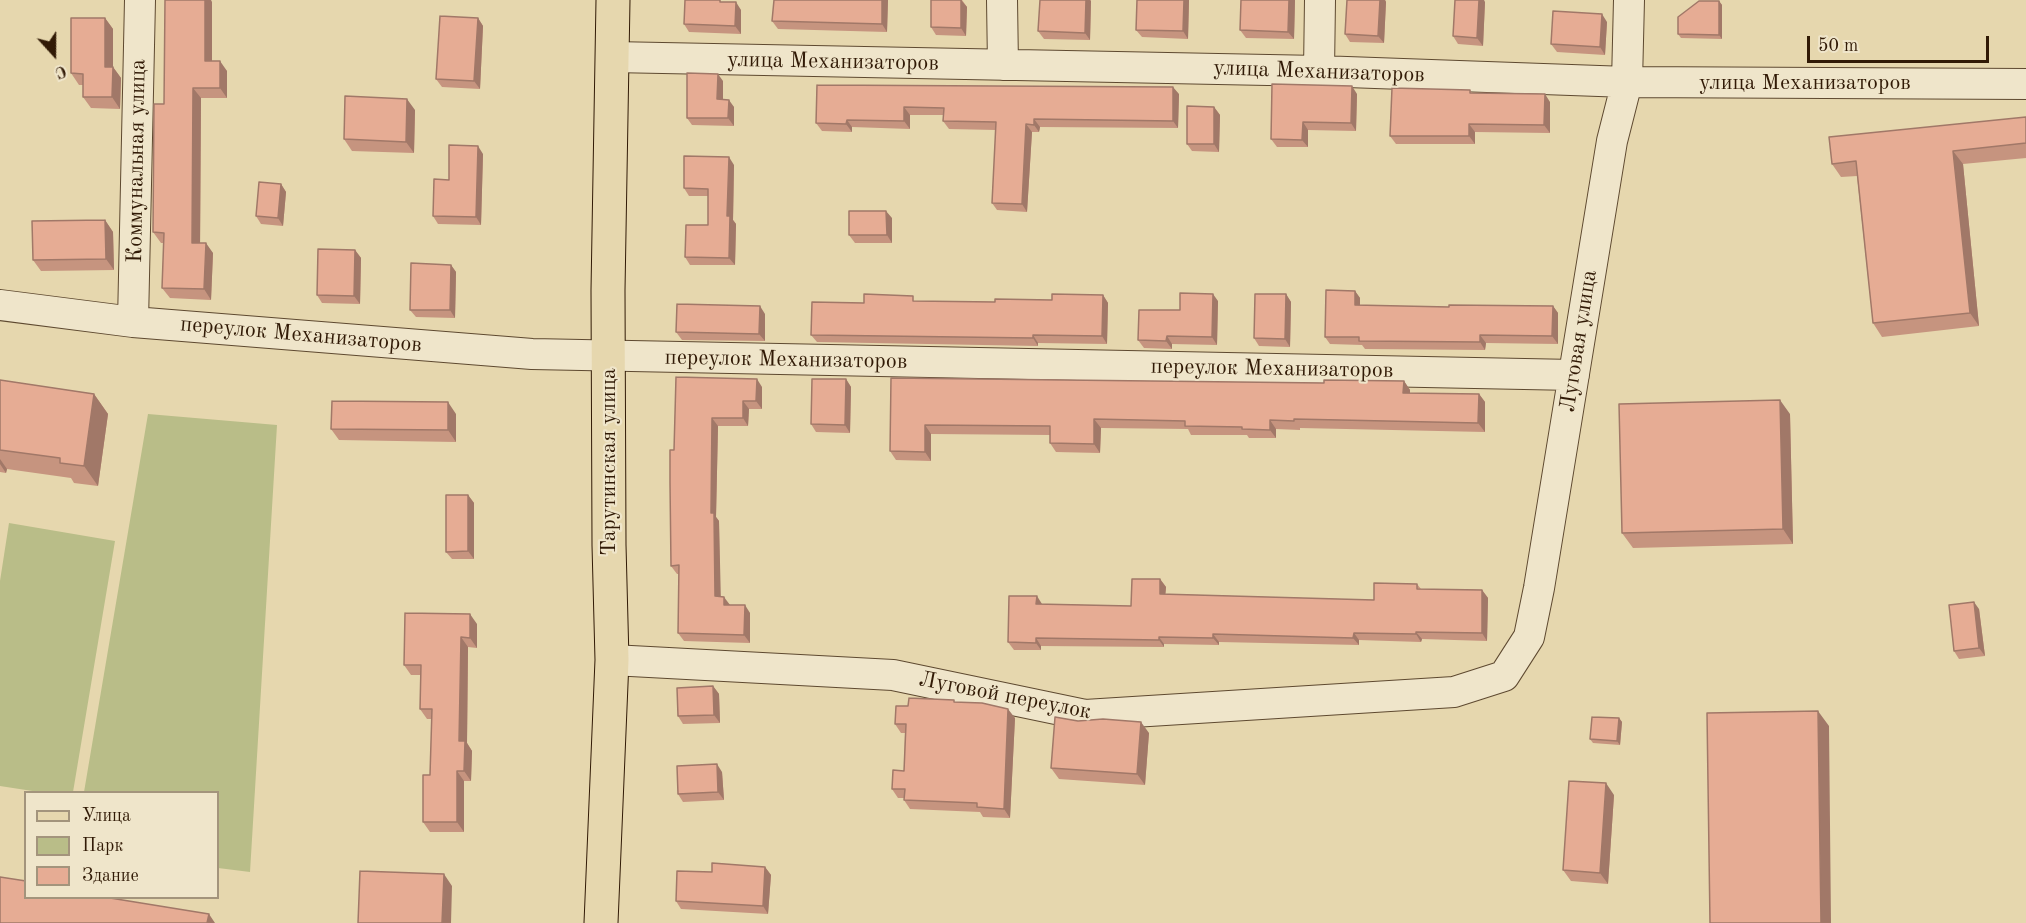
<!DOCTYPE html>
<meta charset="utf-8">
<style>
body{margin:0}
#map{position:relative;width:2026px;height:923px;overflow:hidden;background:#e6d7ae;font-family:"Old Standard TT",serif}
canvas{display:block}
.legend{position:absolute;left:24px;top:791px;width:195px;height:108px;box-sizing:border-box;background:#efe5ca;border:2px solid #a3947c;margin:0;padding:8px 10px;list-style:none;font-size:18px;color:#311a06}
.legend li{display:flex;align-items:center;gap:12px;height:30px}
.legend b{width:30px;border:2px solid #a3947c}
.north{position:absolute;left:24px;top:24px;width:60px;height:60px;-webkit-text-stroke:4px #efe5ca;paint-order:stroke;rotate:159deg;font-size:16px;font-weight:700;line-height:24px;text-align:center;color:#311a06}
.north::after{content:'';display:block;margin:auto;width:21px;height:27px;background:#311a06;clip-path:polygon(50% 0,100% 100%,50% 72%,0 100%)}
.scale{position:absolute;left:1807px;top:36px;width:182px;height:27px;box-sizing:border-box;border:3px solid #311a06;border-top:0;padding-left:8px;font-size:18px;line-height:21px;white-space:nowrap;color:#311a06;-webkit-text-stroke:4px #efe5ca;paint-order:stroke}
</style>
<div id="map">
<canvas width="2026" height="923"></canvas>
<ul class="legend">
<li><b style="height:8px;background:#e6d7ae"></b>Улица</li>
<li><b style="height:16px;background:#b9bd88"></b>Парк</li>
<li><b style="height:16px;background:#e6ac94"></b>Здание</li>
</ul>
<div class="north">С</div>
<div class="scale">50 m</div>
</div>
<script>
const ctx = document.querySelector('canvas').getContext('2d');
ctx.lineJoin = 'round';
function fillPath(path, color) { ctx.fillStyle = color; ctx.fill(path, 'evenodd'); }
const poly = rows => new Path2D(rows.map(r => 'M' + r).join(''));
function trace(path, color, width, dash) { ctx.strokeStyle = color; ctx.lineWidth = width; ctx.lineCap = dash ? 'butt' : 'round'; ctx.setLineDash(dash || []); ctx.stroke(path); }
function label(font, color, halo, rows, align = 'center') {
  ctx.font = font + ' "Old Standard TT",serif'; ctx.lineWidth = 4.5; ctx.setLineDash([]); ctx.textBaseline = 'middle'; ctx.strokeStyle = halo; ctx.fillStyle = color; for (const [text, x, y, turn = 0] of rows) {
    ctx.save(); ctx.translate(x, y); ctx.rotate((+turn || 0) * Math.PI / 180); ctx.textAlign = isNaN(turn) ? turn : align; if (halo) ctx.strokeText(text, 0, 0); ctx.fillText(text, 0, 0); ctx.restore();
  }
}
const green = poly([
 [148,414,277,425,250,872,218,868,218,792,84,792],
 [9,523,115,541,73,792,39,792,0,786,0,581]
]);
const minor = poly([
 [1002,0,1003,65],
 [612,57,1319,71,1627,82,2026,84],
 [1319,71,1320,0],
 [0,305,133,322,532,354,1574,375],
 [133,322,140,0],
 [612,660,893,675,1085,715,1454,692,1504,676,1529,637,1539,588,1612,141,1627,82,1629,0]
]);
const major = poly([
 [601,923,612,660,609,545,608,290,613,0]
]);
const wall = poly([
 [888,0,887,32,778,29,772,21],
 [931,0,962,0,967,7,966,36,936,35,931,27],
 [1040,0,1090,0,1091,1,1090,40,1044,39,1038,31],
 [1137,0,1189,0,1188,39,1142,37,1136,30],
 [1241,0,1295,0,1294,39,1246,38,1240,30],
 [1347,0,1385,0,1386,2,1384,43,1350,42,1345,34],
 [1719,1,1722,5,1722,39,1681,38,1678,34],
 [212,2,212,61,227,71,227,98,201,98,200,243,213,253,211,300,170,298,162,288,164,243,161,243,153,232,164,104],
 [726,2,741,10,741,34,689,32,684,24],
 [1485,2,1483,46,1458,44,1453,36],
 [105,18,113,29,113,67,121,78,120,109,91,108,83,97,83,85,79,85,71,73],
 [478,18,483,26,480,89,442,87,436,79],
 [1607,22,1605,55,1557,52,1551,44],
 [723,81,723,99,734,107,734,126,692,125,687,118],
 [817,85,1179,94,1178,128,1040,127,1039,132,1032,132,1027,212,997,210,992,203,996,130,949,129,943,121,943,115,910,115,910,129,852,127,852,132,822,131,816,123],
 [1470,90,1472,93,1550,102,1550,133,1475,132,1475,144,1396,144,1390,136],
 [1357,94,1356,131,1308,130,1308,147,1277,147,1271,139],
 [1214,107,1220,115,1219,152,1192,151,1187,144],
 [415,110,414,153,352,151,344,139],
 [2026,117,2026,158,1963,164,1979,326,1882,337,1873,323,1857,176,1841,177,1832,164],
 [483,154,481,225,438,224,433,216,449,180],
 [734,165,733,220,736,224,735,265,690,265,685,257,708,225,708,196,689,196,684,188],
 [281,184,286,192,283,226,261,224,256,216],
 [892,218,892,243,855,243,849,235],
 [105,220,113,232,114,270,41,271,33,260],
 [355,250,361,258,360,304,322,303,317,295],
 [451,265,456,272,455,318,416,317,410,310],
 [1355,291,1360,298,1360,305,1449,307,1553,306,1558,313,1558,344,1486,343,1485,350,1365,349,1362,345,1330,344,1325,337],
 [1286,294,1291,302,1290,347,1259,346,1254,338],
 [1103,295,1108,303,1107,344,1038,343,1038,346,817,342,811,335,864,303,917,301,995,302,1052,300],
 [1218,301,1217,345,1172,344,1172,349,1144,348,1138,340,1180,310],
 [765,314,765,341,682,340,676,332],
 [676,377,762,387,762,409,749,409,748,426,718,426,716,517,719,521,720,597,730,605,750,613,750,643,684,641,678,633,679,574,677,574,671,566],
 [891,378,1324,383,1404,381,1410,390,1410,393,1479,394,1485,402,1485,432,1300,428,1300,430,1276,429,1276,438,1249,438,1247,435,1191,435,1188,429,1101,428,1100,453,1056,452,1050,443,1050,435,931,434,931,461,896,460,890,451],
 [846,379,851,387,850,433,816,432,811,424],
 [0,380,94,394,108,414,98,486,74,483,71,478,7,469,6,473,0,472],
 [456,414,456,442,339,440,331,429],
 [1790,414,1793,544,1633,548,1622,533],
 [468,495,474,503,474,559,452,559,446,552],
 [1160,579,1166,587,1165,594,1374,600,1417,584,1421,589,1482,590,1488,598,1487,641,1422,639,1421,642,1359,640,1359,645,1219,642,1219,645,1164,644,1164,647,1041,646,1041,650,1014,650,1008,642,1042,604,1131,606],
 [1979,609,1985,656,1959,659,1954,651],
 [477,624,477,648,468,647,467,743,472,751,471,781,464,781,464,832,430,832,423,822,430,775,432,719,427,719,420,709,421,675,411,675,404,665],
 [713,686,719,694,720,723,683,724,678,716],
 [956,702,1015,718,1010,818,983,817,980,812,910,809,904,800,904,798,898,798,892,789,904,771,905,733,901,733,895,724,908,706],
 [1619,718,1622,722,1620,745,1593,743,1590,739],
 [1078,721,1149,733,1145,785,1059,779,1051,768],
 [722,772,724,800,683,802,678,794],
 [1614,795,1608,884,1571,881,1563,870],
 [765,867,771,875,768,914,681,909,676,901,712,872]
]);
const shadedWall = poly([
 [205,0,211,0,212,2,212,71,205,61],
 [882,0,888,0,887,32,882,24],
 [961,0,967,7,966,36,961,28],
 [1086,0,1090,0,1091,1,1090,40,1085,33],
 [1184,0,1189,0,1188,39,1183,31],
 [1289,0,1295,0,1294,39,1288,32],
 [1380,0,1385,0,1386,2,1384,43,1378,36],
 [1479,0,1484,0,1485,2,1483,46,1477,38],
 [1719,1,1722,5,1722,39,1719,35],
 [736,2,741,10,741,34,735,26],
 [1602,14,1607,22,1605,55,1600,47],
 [105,18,113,29,113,78,105,67],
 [478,18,483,26,480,89,474,81],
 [220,61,227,71,227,98,220,88],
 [113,67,121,78,120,109,112,97],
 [718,74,723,81,723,107,717,99],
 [1352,86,1357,94,1356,131,1351,123],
 [1173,87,1179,94,1178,128,1173,121],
 [193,88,201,98,200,253,192,243],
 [1545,94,1550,102,1550,133,1544,125],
 [407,99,415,110,414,153,406,142],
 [729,100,734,107,734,126,728,118],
 [904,107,910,115,910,129,904,121],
 [1214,107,1220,115,1219,152,1214,144],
 [1034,119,1040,127,1039,132,1034,125],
 [847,120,852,127,852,132,846,124],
 [1303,122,1308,130,1308,147,1302,140],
 [1026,124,1032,132,1027,212,1022,204],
 [1469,124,1475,132,1475,144,1469,136],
 [478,146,483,154,481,225,476,217],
 [1953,151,1963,164,1979,326,1970,313],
 [729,157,734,165,733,220,736,224,735,265,729,258,727,216],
 [281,184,286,192,283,226,278,218],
 [886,211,892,218,892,243,887,235],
 [105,220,113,232,114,270,106,259],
 [206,243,213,253,211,300,204,289],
 [355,250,361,258,360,304,354,296],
 [451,265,456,272,455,318,450,310],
 [1355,291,1360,298,1360,313,1355,305],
 [1213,294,1218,301,1217,345,1212,337],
 [1286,294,1291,302,1290,347,1285,339],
 [1103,295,1108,303,1107,344,1102,336],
 [760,306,765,314,765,341,759,334],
 [1553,306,1558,313,1558,344,1552,336],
 [1033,335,1038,343,1038,346,1033,338],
 [1480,335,1486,343,1485,350,1480,342],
 [1167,336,1172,344,1172,349,1166,341],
 [757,379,762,387,762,409,756,401],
 [846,379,851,387,850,433,845,425],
 [1404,381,1410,390,1410,401,1403,393],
 [94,394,108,414,98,486,84,466],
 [1479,394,1485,402,1485,432,1478,423],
 [1780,400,1790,414,1793,544,1783,529],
 [743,401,749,409,748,426,743,418],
 [448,402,456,414,456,442,448,430],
 [712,418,718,426,716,517,719,521,721,604,715,596,711,513],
 [1094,419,1101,428,1100,453,1094,444],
 [1270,420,1276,429,1276,438,1270,430],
 [925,425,931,434,931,461,925,452],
 [0,459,7,469,6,473,0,464],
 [468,495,474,503,474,559,468,551],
 [1160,579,1166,587,1165,601,1160,594],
 [1482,590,1488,598,1487,641,1482,633],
 [1037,596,1042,604,1036,604],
 [724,597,730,605,724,605],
 [1974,602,1979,609,1985,656,1979,648],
 [745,605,750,613,750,643,744,635],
 [470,614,477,624,477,648,470,638],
 [1416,632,1422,639,1421,642,1416,634],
 [1354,633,1359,640,1359,645,1353,638],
 [1213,634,1219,642,1219,645,1213,638],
 [461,637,468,647,467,743,472,751,471,781,464,771,459,741],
 [1159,637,1164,644,1164,647,1159,640],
 [1036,638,1041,646,1041,650,1036,643],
 [713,686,719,694,720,723,714,715],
 [1008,709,1015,718,1010,818,1004,809],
 [1818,711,1829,726,1831,923,1821,923],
 [1619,718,1622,722,1620,745,1617,741],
 [1141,722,1149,733,1145,785,1137,774],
 [717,764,722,772,724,800,718,792],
 [457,771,464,781,464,832,457,822],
 [1606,783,1614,795,1608,884,1600,873],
 [765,867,771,875,768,914,763,906],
 [444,874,452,886,451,923,442,923],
 [209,914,215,923,207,923]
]);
const building = poly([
 [165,0,205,0,205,61,220,61,220,88,193,88,192,243,206,243,204,289,162,288,164,233,153,232,154,104,164,104,165,0],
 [685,0,720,0,720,2,736,2,735,26,684,24,685,0],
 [774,0,882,0,882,24,772,21,774,0],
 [931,0,961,0,961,28,931,27,931,0],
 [1040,0,1086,0,1085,33,1038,31,1040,0],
 [1137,0,1184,0,1183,31,1136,30,1137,0],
 [1241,0,1289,0,1288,32,1240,30,1241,0],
 [1347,0,1380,0,1378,36,1345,34,1347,0],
 [1455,0,1479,0,1477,38,1453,36,1455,0],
 [1699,1,1719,1,1719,35,1678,34,1678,17,1699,1],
 [1553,11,1602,14,1600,47,1551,44,1553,11],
 [440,16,478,18,474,81,436,79,440,16],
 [71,18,105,18,105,67,113,67,112,97,83,97,83,74,71,73,71,18],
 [687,73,718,74,717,99,729,100,728,118,687,118,687,73],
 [1272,84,1352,86,1351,123,1303,122,1302,140,1271,139,1272,84],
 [817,85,1173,87,1173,121,1034,119,1034,125,1026,124,1022,204,992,203,996,122,943,121,944,108,904,107,904,121,847,120,846,124,816,123,817,85],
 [1392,88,1470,90,1470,93,1545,94,1544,125,1469,124,1469,136,1390,136,1392,88],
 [345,96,407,99,406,142,344,139,345,96],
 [1187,106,1214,107,1214,144,1187,144,1187,106],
 [2026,117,2026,143,1953,151,1970,313,1873,323,1856,161,1832,164,1829,137,2026,117],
 [449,145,478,146,476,217,433,216,434,179,449,180,449,145],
 [684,156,729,157,727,216,730,216,729,258,685,257,686,225,708,225,708,189,684,188,684,156],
 [259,182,281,184,278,218,256,216,259,182],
 [849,211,886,211,887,235,849,235,849,211],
 [105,220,106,259,33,260,32,221,105,220],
 [318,249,355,250,354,296,317,295,318,249],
 [411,263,451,265,450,310,410,310,411,263],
 [1326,290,1355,291,1355,305,1449,307,1449,305,1553,306,1552,336,1480,335,1480,342,1359,341,1359,337,1325,337,1326,290],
 [1180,293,1213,294,1212,337,1167,336,1166,341,1138,340,1139,310,1180,310,1180,293],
 [864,294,913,296,913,301,995,302,995,299,1052,300,1052,294,1103,295,1102,336,1033,335,1033,338,811,335,812,302,864,303,864,294],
 [1255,294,1286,294,1285,339,1254,338,1255,294],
 [677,304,760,306,759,334,676,332,677,304],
 [676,377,757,379,756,401,743,401,743,418,712,418,711,513,714,513,715,596,724,597,724,605,745,605,744,635,678,633,679,565,671,566,670,483,670,450,674,450,676,377],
 [891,378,1324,383,1324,380,1404,381,1403,393,1479,394,1478,423,1294,419,1294,421,1270,420,1270,430,1242,429,1242,427,1185,426,1185,421,1094,419,1094,444,1050,443,1050,426,925,425,925,452,890,451,891,378],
 [812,379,846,379,845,425,811,424,812,379],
 [0,380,94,394,84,466,60,463,60,458,0,450,0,380],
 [1780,400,1783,529,1622,533,1619,404,1780,400],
 [332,401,448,402,448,430,331,429,332,401],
 [446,495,468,495,468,551,446,552,446,495],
 [1132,579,1160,579,1160,594,1374,600,1374,583,1417,584,1417,589,1482,590,1482,633,1416,632,1416,634,1354,633,1353,638,1213,634,1213,638,1159,637,1159,640,1036,638,1036,643,1008,642,1009,596,1037,596,1036,604,1131,606,1132,579],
 [1974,602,1979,648,1954,651,1949,605,1974,602],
 [405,613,470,614,470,638,461,637,459,741,465,741,464,771,457,771,457,822,423,822,423,775,430,775,432,709,420,709,421,665,404,665,405,613],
 [713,686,714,715,678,716,677,688,713,686],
 [909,698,954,700,954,702,982,703,1008,709,1004,809,977,807,977,803,904,800,905,789,892,789,893,770,904,771,906,724,895,724,896,706,908,706,909,698],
 [1818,711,1821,923,1710,923,1707,713,1818,711],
 [1055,717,1078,721,1103,719,1141,722,1137,774,1051,768,1055,717],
 [1592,717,1619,718,1617,741,1590,739,1592,717],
 [717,764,718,792,678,794,677,766,717,764],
 [1569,781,1606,783,1600,873,1563,870,1569,781],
 [712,863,765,867,763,906,676,901,677,871,712,872,712,863],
 [360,871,444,874,442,923,358,923,360,871],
 [0,877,26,881,26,897,104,897,209,914,207,923,0,923,0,877]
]);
const streetNames = [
 ["улица Механизаторов",833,62,1],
 ["улица Механизаторов",1319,72,2],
 ["улица Механизаторов",1805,83],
 ["Коммунальная улица",137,161,-89],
 ["переулок Механизаторов",301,335,5],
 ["Луговая улица",1579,341,-81],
 ["переулок Механизаторов",786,360,1],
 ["переулок Механизаторов",1272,369,1],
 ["Тарутинская улица",609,462,-90],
 ["Луговой переулок",1005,696,11]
];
fillPath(green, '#b9bd88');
trace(minor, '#5e4930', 32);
trace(major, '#311a06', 35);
trace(minor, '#efe5ca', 30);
trace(major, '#e6d7ae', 33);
fillPath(wall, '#c6947f');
fillPath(shadedWall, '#a17868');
fillPath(building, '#e6ac94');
trace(building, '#a17868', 1.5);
label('22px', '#311a06', '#efe5ca', streetNames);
</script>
